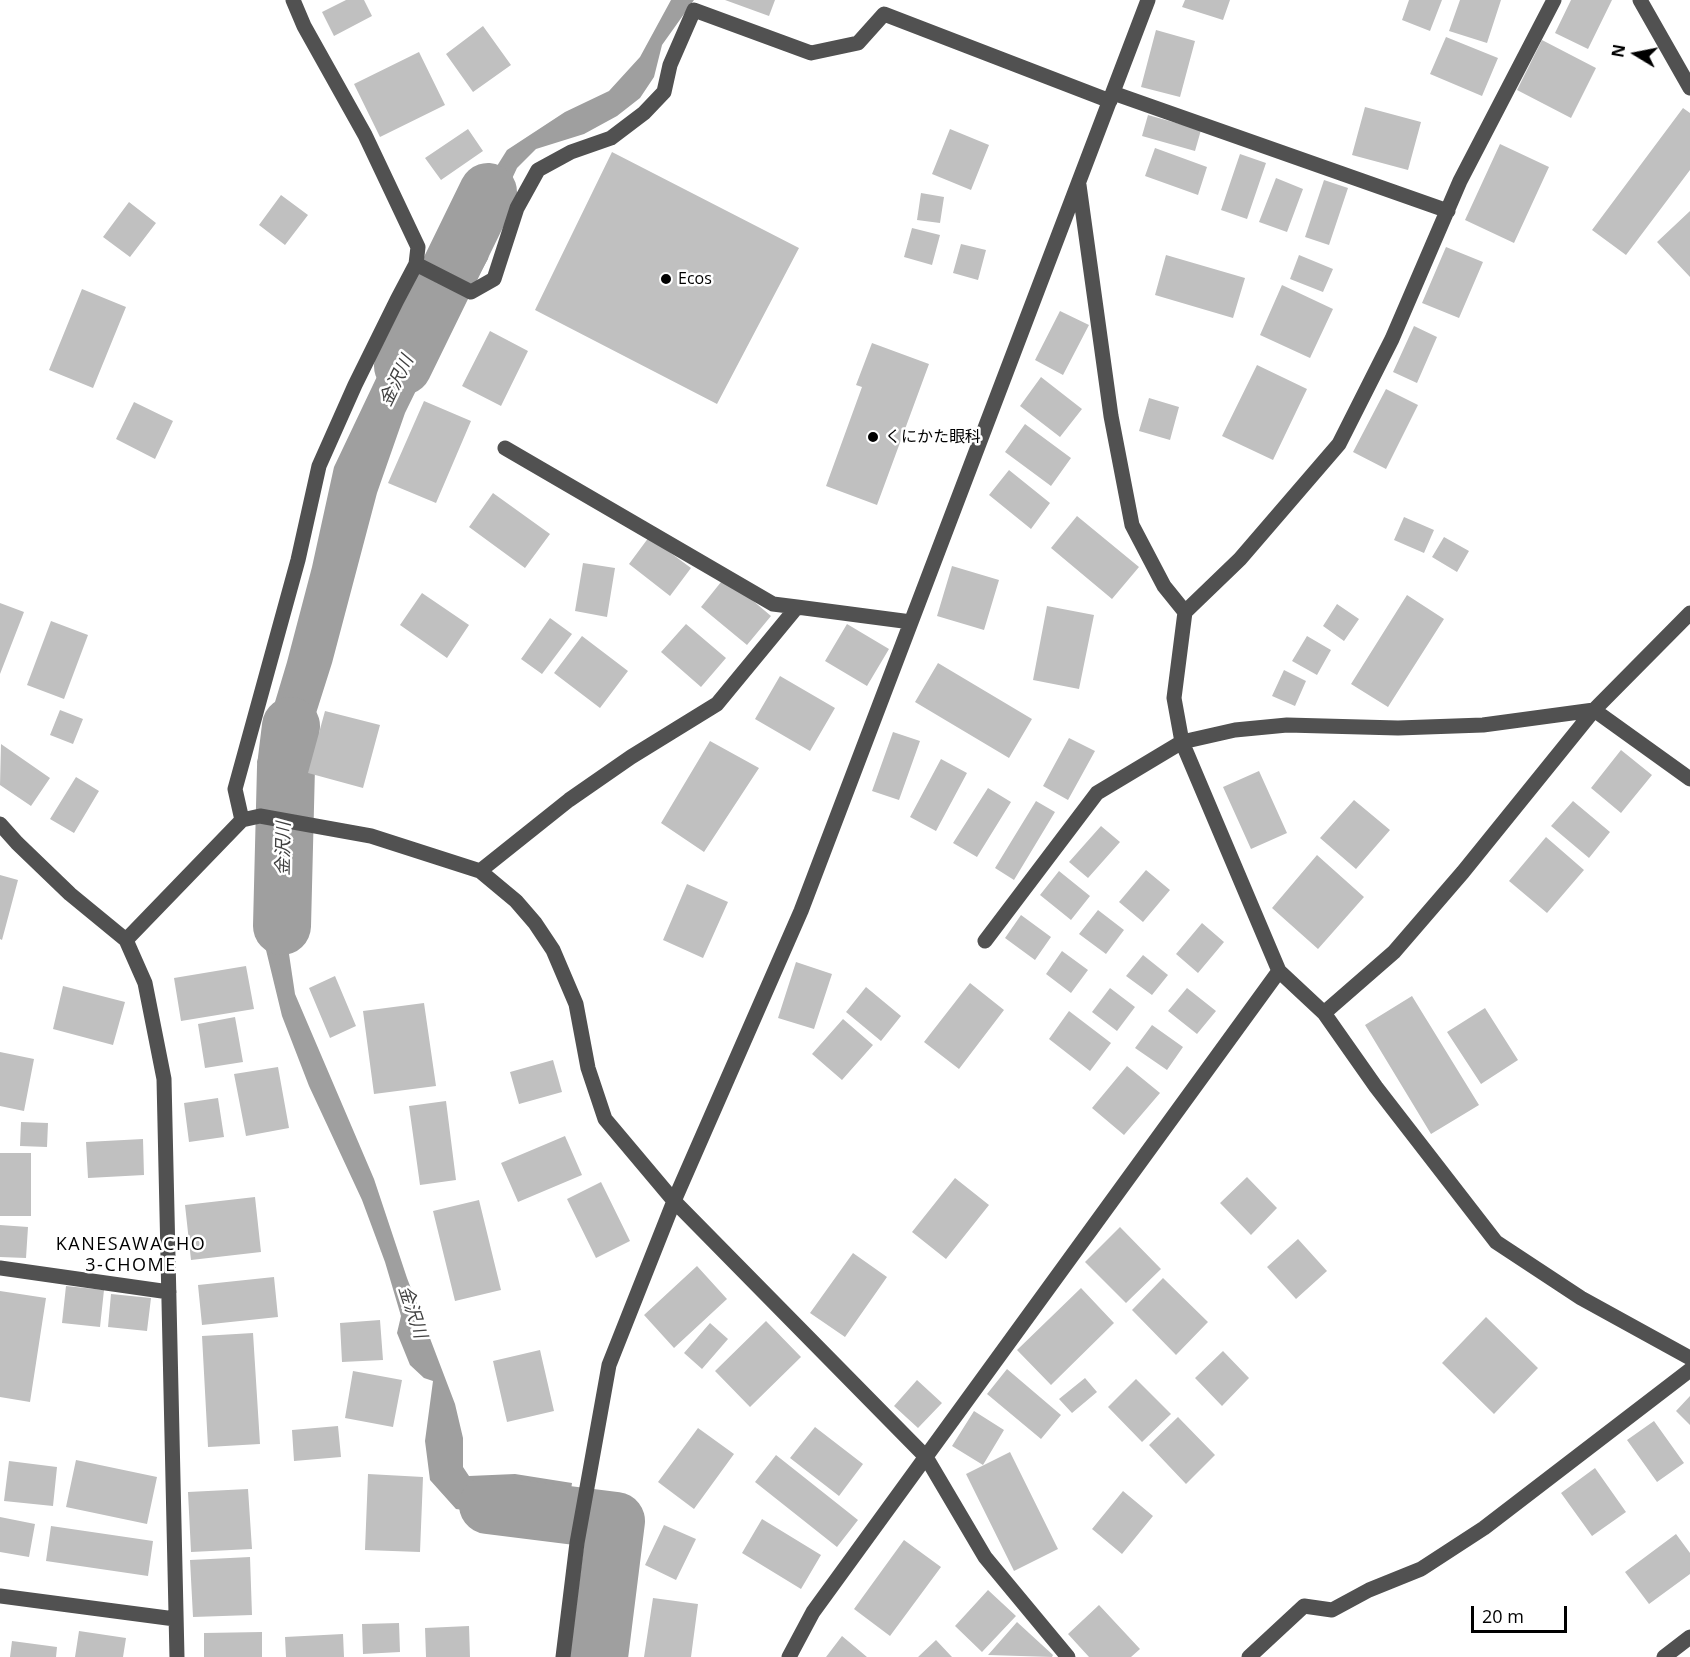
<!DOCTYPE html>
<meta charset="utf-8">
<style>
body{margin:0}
#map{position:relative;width:1690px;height:1657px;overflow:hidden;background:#fff;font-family:"Open Sans",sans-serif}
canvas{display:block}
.north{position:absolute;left:1606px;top:24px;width:60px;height:60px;-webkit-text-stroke:4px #fff;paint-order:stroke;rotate:280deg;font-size:16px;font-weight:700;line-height:24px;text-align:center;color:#000}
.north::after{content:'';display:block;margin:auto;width:21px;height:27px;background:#000;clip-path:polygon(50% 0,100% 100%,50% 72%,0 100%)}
.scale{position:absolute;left:1471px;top:1606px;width:96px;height:27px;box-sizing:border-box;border:3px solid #000;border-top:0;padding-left:8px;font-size:18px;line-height:21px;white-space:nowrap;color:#000;-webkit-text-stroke:4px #fff;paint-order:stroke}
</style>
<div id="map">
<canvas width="1690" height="1657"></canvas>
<div class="north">N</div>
<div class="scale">20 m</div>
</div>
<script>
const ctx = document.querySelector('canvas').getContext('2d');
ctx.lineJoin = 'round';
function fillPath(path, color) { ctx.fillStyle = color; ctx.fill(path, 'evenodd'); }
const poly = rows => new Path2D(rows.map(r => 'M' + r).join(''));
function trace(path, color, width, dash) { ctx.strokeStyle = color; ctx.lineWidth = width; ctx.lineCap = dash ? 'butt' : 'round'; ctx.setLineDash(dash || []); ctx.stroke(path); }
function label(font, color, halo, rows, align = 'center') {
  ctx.font = font + ' "Open Sans","Noto Sans JP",sans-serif'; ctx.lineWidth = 5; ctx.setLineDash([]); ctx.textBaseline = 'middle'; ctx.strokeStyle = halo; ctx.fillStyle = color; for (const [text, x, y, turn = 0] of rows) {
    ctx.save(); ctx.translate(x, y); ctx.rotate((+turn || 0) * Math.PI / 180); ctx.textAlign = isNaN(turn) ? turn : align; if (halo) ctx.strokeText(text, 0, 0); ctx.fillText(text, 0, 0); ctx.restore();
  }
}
const water = poly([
 [671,0,694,0,662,45,654,77,640,98,617,116,584,134,536,149,517,168,496,213,488,259,479,275,440,256,447,239,467,220,477,198,507,150,565,112,609,91,640,57],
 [420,286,458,305,405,413,377,493,332,663,299,767,313,809,267,803,257,762,287,662,312,567,334,467],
 [275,843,306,848,292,920,289,954,295,994,374,1179,407,1278,455,1404,463,1438,463,1467,469,1476,515,1474,572,1483,566,1524,456,1509,430,1480,425,1441,433,1381,424,1378,410,1365,397,1333,401,1316,385,1262,362,1200,309,1086,282,1016,266,950,277,897],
 [602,1498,631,1507,610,1657,580,1657]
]);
const river = poly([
 [403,366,488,192],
 [282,926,286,767,291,726],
 [488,1505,616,1521,599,1657]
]);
const building = poly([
 [346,0,364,0,372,16,334,36,322,12],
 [725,0,775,0,769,16],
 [1185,0,1230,0,1223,20,1182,7],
 [1409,0,1442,0,1430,31,1402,20],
 [1460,0,1501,0,1487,43,1449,31],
 [1571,0,1612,0,1588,49,1555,33],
 [483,26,511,65,473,92,446,54],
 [1156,30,1195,41,1180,97,1141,87],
 [1446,37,1498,58,1482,96,1430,74],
 [1542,40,1596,68,1571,118,1517,90],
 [419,52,445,105,380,137,354,84],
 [1365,107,1421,122,1408,170,1352,155],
 [1683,108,1690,113,1690,170,1626,255,1592,230],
 [1148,115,1201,130,1195,151,1142,136],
 [468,129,483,151,441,180,425,158],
 [950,129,989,145,971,190,932,174],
 [1500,144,1549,167,1514,243,1465,220],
 [1155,148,1207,167,1198,195,1145,176],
 [612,152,799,248,717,404,535,310],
 [1240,154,1266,163,1247,219,1221,210],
 [1276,178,1303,189,1287,232,1259,222],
 [1324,180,1348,188,1329,245,1305,237],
 [921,193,944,197,940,223,917,220],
 [281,195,308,215,285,245,259,225],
 [129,202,156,223,130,257,103,237],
 [1690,211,1690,277,1657,242],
 [912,228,940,235,932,265,904,257],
 [961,244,986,250,978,280,953,273],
 [1446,247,1483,262,1459,318,1422,303],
 [1166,255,1245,278,1233,318,1155,295],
 [1299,255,1333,269,1323,292,1290,279],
 [1282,285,1333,309,1310,358,1260,335],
 [82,289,126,307,93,388,49,370],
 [1060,311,1089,325,1063,375,1035,360],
 [1414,326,1437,337,1417,383,1393,372],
 [490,331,528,351,501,406,462,386],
 [872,343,929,364,877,505,826,486,862,387,856,385],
 [1257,365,1307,389,1273,460,1222,436],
 [1041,377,1082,409,1060,437,1020,406],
 [1386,389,1418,405,1386,469,1353,452],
 [1149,398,1179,407,1170,440,1139,431],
 [424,401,471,421,436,503,388,483],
 [134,402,173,421,155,459,116,439],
 [1025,424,1071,458,1051,486,1005,452],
 [1009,470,1050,503,1031,529,989,495],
 [493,493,550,534,525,568,469,527],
 [1077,516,1139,567,1112,599,1051,548],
 [1404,517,1434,530,1424,553,1394,540],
 [649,537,691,568,670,596,629,564],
 [1444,537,1469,551,1457,572,1432,557],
 [583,563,615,568,607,617,575,611],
 [952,566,999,580,984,630,937,616],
 [725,577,771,616,747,645,701,607],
 [422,593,469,625,447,658,400,625],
 [1407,595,1444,619,1388,707,1351,684],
 [0,603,24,612,0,674],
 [1337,604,1359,619,1344,641,1323,626],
 [1047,606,1094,615,1079,689,1033,680],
 [550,618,572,634,542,674,521,659],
 [51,621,88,635,64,699,27,685],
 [686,624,726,658,701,687,661,652],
 [847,624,889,649,867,686,825,661],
 [582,636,628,671,600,708,554,673],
 [1307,636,1331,650,1317,675,1292,661],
 [938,663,1032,719,1009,758,915,702],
 [1284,670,1306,681,1295,706,1272,696],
 [780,676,835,708,810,751,755,719],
 [60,710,83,719,73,744,50,735],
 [325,711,380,725,363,788,308,773],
 [893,732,920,741,899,800,872,791],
 [1069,738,1095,751,1068,800,1043,786],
 [710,741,759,768,704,852,661,823],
 [1,744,50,778,31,806,0,785],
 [1621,750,1652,775,1621,813,1591,788],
 [941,759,967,773,936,831,910,817],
 [1259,771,1287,833,1251,849,1223,787],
 [76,777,99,791,74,833,50,819],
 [988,788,1011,802,977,857,953,843],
 [1354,800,1390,830,1356,869,1320,838],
 [1036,801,1055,812,1014,880,995,868],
 [1573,801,1610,832,1589,858,1551,826],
 [1101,826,1120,842,1088,878,1069,862],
 [1546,837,1584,870,1547,913,1509,881],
 [1317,855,1364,897,1318,949,1272,908],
 [1146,870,1170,890,1143,922,1119,902],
 [1059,871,1090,896,1071,920,1040,895],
 [0,875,18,880,2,940,0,939],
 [687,884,728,902,703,958,663,940],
 [1098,910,1124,930,1106,954,1079,934],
 [1021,915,1051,937,1035,960,1005,938],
 [1202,923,1224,942,1198,973,1176,954],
 [1062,951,1088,970,1071,993,1046,974],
 [1143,955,1168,975,1152,995,1126,976],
 [796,962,832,974,814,1029,778,1018],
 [246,966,254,1009,181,1021,174,978],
 [335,976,356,1026,330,1038,309,988],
 [970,983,1004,1010,959,1069,924,1042],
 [63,986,125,1002,113,1045,53,1029],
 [866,987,901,1016,881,1041,846,1012],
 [1110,988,1135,1007,1117,1031,1092,1012],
 [1187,988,1216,1011,1197,1034,1168,1011],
 [1412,996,1479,1105,1431,1134,1365,1025],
 [424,1003,436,1086,374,1094,363,1011],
 [1485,1008,1518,1060,1481,1084,1447,1032],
 [1069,1011,1111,1043,1090,1071,1049,1039],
 [235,1017,243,1062,205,1068,198,1024],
 [843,1019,873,1045,842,1080,812,1054],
 [1152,1025,1183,1047,1167,1070,1135,1048],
 [0,1052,34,1059,24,1111,0,1106],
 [553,1060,562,1092,519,1104,510,1072],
 [1127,1066,1160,1093,1124,1135,1092,1108],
 [278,1067,289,1128,246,1136,234,1074],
 [218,1098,224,1137,189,1142,184,1103],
 [446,1101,456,1180,420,1185,409,1106],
 [21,1122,48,1123,47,1147,20,1146],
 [565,1136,582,1175,518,1202,501,1163],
 [143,1139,144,1175,88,1178,86,1142],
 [0,1153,31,1153,31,1216,0,1216],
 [1247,1177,1277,1208,1251,1235,1220,1203],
 [955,1178,989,1205,946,1259,912,1232],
 [601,1182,630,1241,596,1258,567,1199],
 [255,1197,261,1252,191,1260,185,1205],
 [479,1200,501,1290,455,1301,433,1211],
 [0,1225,28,1227,26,1258,0,1257],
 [1120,1227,1161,1269,1126,1303,1085,1262],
 [1298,1239,1327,1271,1296,1299,1267,1267],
 [853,1253,887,1277,845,1337,810,1313],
 [697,1266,727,1299,674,1348,644,1315],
 [274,1277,278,1317,202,1325,198,1285],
 [1163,1278,1208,1322,1176,1355,1132,1310],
 [66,1286,104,1290,100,1327,62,1323],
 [1081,1288,1114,1323,1051,1385,1017,1350],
 [0,1291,46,1298,30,1402,0,1397],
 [111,1294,151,1298,147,1331,108,1327],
 [1486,1317,1538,1368,1494,1414,1442,1363],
 [380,1320,383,1360,342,1362,340,1323],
 [766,1321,801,1357,750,1407,715,1371],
 [710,1323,728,1339,702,1369,684,1353],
 [253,1333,260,1444,208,1447,202,1336],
 [540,1350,554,1411,507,1422,493,1361],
 [1223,1351,1249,1378,1222,1406,1195,1378],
 [1007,1369,1061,1415,1041,1439,987,1394],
 [353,1371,402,1380,393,1427,345,1418],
 [1085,1378,1097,1392,1072,1413,1059,1399],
 [1136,1379,1171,1414,1142,1442,1108,1407],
 [917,1380,942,1403,918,1428,894,1406],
 [1690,1396,1690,1425,1676,1411],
 [974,1411,1004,1430,983,1465,952,1446],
 [1178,1417,1215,1455,1186,1484,1149,1445],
 [1654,1421,1684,1463,1657,1482,1627,1440],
 [338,1426,341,1457,294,1461,292,1430],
 [815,1427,863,1464,839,1496,790,1458],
 [698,1428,734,1454,694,1509,658,1482],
 [1010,1452,1058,1549,1014,1571,966,1474],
 [776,1455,858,1520,837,1547,755,1482],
 [76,1460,157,1477,147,1524,66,1507],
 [9,1461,57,1467,53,1506,4,1501],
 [1595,1468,1626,1512,1592,1536,1561,1493],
 [368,1474,423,1477,420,1552,365,1550],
 [248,1489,252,1549,191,1552,188,1492],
 [1123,1491,1153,1516,1122,1554,1092,1529],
 [0,1517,35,1524,29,1557,0,1552],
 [762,1519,821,1555,801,1589,742,1553],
 [664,1525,696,1539,676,1580,645,1565],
 [51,1526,153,1541,148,1576,46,1561],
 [1676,1534,1690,1553,1690,1574,1649,1604,1625,1572],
 [904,1540,941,1567,890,1636,854,1609],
 [250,1557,252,1615,193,1617,190,1560],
 [988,1590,1016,1616,982,1652,955,1626],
 [653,1598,698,1604,691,1657,644,1657],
 [1099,1605,1140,1649,1131,1657,1089,1657,1068,1634],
 [1017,1622,1053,1655,1052,1657,988,1655],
 [399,1623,400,1652,363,1654,362,1624],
 [469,1626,470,1657,426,1657,425,1628],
 [79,1631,126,1638,123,1657,75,1657],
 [262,1632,262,1657,204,1657,204,1633],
 [343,1634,344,1657,286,1657,285,1637],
 [842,1636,867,1657,826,1657],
 [936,1640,952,1657,918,1657],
 [12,1641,57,1647,56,1657,10,1657]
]);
const minor = poly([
 [293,0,304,26,365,135,418,247,416,264,397,300,355,385,319,466,298,560,235,789,242,820,260,816,371,836,480,871,516,901,535,923,553,950,576,1004,588,1068,605,1119,674,1201,926,1457,985,1557,1068,1657],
 [1640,0,1690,88],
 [1113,93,1448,211],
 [1079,185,1111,416,1132,525,1164,586,1185,612,1174,698,1182,742,1279,971,1324,1013,1376,1087,1496,1242,1581,1298,1690,1358],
 [416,264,471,292,494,279,517,208,538,170,571,152,611,138,644,113,664,92,670,65,694,10,811,53,858,43,884,14,1110,101],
 [505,448,773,604,797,607],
 [1185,612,1240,559,1339,444,1392,339,1460,181,1554,0],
 [0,824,17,843,70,894,126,940,145,983,164,1079,177,1657],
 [480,871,569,800,631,757,717,704,797,607,911,622],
 [126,940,242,820],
 [985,941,1097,793,1182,742,1235,730,1287,725,1398,728,1483,725,1594,710,1690,779],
 [1324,1013,1394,952,1463,872,1594,710,1690,613],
 [0,1268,169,1292],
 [0,1596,175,1619],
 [563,1657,577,1543,609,1365,674,1201,801,911,1148,0],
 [789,1657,813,1612,1279,971],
 [1249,1657,1304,1606,1332,1610,1369,1590,1421,1569,1484,1528,1690,1370],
 [1664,1657,1690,1637]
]);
const markers = [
 [666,279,6,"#000"],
 [873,437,6,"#000"]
];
const poiNames = [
 ["Ecos",678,279],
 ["くにかた眼科",885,437]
];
const waterNames = [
 ["金沢川",397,381,-64],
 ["金沢川",284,849,-89],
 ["金沢川",412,1312,72]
];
const neighbourhoodNames = [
 ["KANESAWACHO",131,1245],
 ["3-CHOME",131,1266]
];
fillPath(water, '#9f9f9f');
trace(river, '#9f9f9f', 58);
fillPath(building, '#c0c0c0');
trace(minor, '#515151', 15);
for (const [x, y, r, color] of markers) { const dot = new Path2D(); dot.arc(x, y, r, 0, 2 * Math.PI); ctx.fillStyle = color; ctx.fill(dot); trace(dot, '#fff', 2); }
label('16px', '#000', '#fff', poiNames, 'left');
label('italic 18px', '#404040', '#fff', waterNames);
ctx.letterSpacing = '1.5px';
label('18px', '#000', '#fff', neighbourhoodNames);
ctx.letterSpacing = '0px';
</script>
